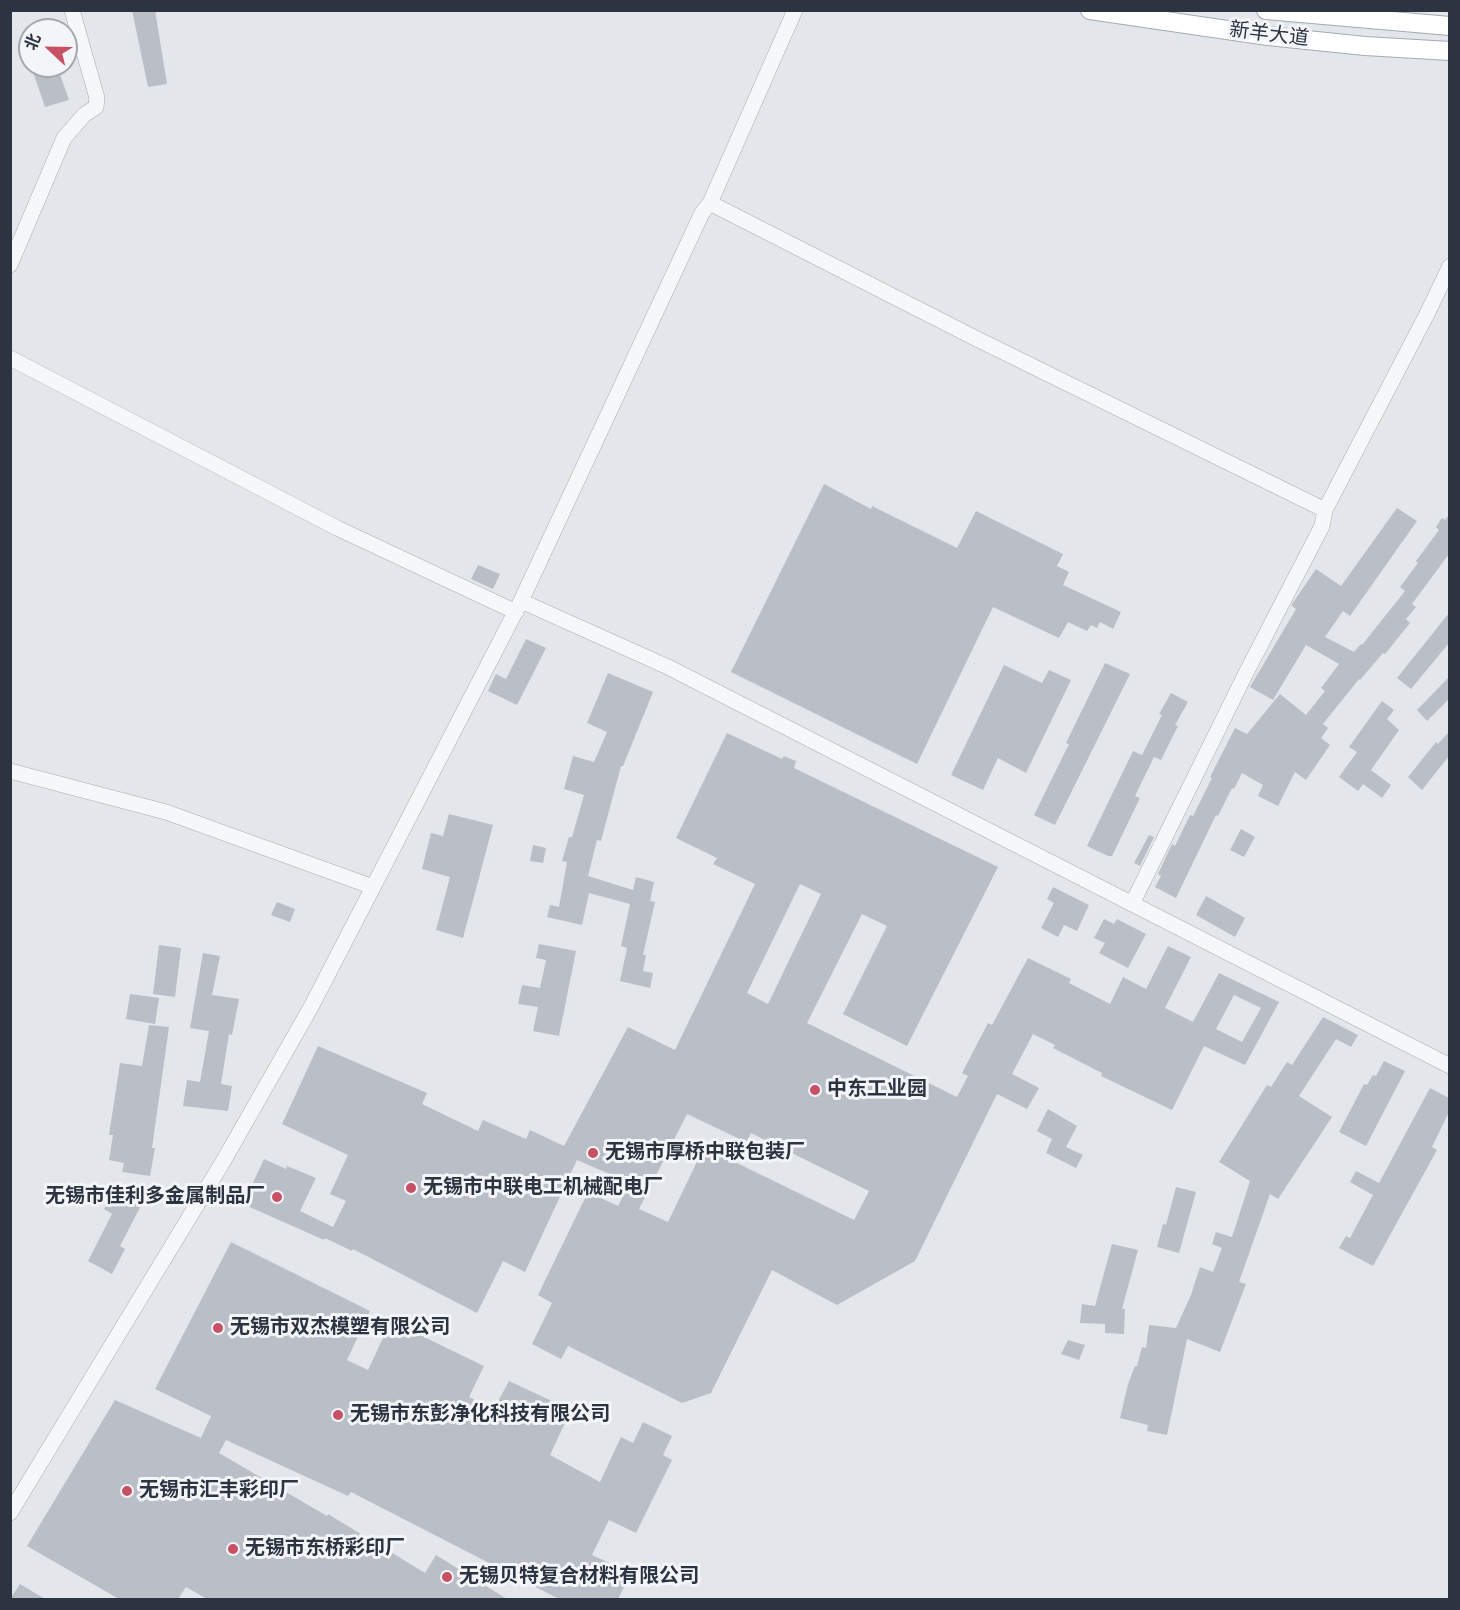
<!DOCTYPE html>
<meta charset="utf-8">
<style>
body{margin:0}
#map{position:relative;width:1460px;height:1610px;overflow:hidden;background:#e3e6ea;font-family:"DejaVu Sans","Noto Sans SC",sans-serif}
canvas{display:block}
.frame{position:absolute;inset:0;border:12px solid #2c3442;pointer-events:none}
.north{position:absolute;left:18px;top:18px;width:60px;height:60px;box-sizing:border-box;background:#f3f5f8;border:2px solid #a3a8af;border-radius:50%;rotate:292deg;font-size:16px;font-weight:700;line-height:24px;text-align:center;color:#2c3442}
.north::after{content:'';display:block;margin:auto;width:21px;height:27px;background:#c75064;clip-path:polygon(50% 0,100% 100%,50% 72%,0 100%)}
</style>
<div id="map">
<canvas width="1460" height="1610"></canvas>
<div class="frame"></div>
<div class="north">北</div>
</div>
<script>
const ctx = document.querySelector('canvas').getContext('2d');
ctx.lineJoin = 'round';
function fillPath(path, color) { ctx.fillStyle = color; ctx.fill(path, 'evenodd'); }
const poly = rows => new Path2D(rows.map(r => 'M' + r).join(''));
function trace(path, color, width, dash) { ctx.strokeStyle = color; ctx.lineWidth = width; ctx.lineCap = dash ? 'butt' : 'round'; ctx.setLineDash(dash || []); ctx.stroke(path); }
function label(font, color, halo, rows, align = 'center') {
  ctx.font = font + ' "DejaVu Sans","Noto Sans SC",sans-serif'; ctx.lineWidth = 6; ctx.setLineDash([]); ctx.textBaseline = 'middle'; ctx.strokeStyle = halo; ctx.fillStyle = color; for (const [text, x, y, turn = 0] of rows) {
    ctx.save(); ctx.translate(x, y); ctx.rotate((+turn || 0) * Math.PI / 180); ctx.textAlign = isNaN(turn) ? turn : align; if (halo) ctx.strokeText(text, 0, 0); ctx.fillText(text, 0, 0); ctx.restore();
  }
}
const building = poly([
 [132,10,155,10,167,84,148,87],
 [31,66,57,66,69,100,45,107],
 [824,484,871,509,872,506,957,548,976,511,1063,554,1057,566,1069,572,1063,585,1121,612,1113,629,1100,622,1097,628,1091,625,1087,631,1068,622,1059,638,993,607,917,764,731,672],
 [1397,508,1417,521,1350,616,1343,611,1325,637,1354,652,1361,644,1362,645,1405,591,1400,587,1418,563,1416,561,1439,530,1436,527,1442,518,1445,520,1449,515,1449,554,1412,604,1416,607,1406,619,1410,623,1385,654,1383,653,1360,680,1359,679,1323,724,1328,728,1321,738,1330,745,1306,780,1295,772,1278,806,1258,796,1263,785,1242,773,1234,789,1232,788,1218,816,1216,815,1176,898,1155,887,1161,876,1158,874,1172,844,1175,846,1190,815,1193,816,1212,778,1210,777,1235,728,1247,734,1280,694,1306,715,1325,691,1321,688,1339,664,1306,645,1273,700,1250,687,1296,609,1292,606,1292,604,1316,569,1341,586],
 [478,565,500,574,493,589,471,579],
 [1449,613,1449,643,1411,689,1397,678],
 [526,639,546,648,517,705,488,691,496,674,506,679],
 [1105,663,1130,674,1055,825,1034,815,1069,744,1066,743],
 [1004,665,1042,683,1049,670,1071,680,1026,773,998,758,983,790,951,775],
 [608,673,653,692,623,766,621,766,601,841,597,840,588,876,633,890,636,877,654,882,650,901,655,902,643,955,646,955,643,971,653,973,650,988,620,981,627,948,621,946,630,904,589,893,582,925,547,917,550,905,559,907,567,862,562,861,569,837,572,837,584,795,564,789,573,756,594,762,607,732,587,723],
 [1449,677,1449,699,1427,721,1417,710],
 [1171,693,1188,702,1175,725,1178,726,1161,760,1154,757,1135,796,1140,798,1112,856,1108,856,1087,846,1133,751,1142,755,1162,715,1159,714],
 [1382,701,1394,710,1387,719,1399,730,1371,770,1391,785,1382,798,1363,784,1358,791,1339,777,1357,752,1349,747],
 [1449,732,1449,756,1422,790,1408,777,1436,742,1438,744],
 [727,733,782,759,784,756,796,761,794,768,998,867,907,1046,843,1014,887,926,862,914,807,1023,957,1097,968,1076,962,1073,988,1023,992,1025,1028,958,1071,979,1069,983,1110,1004,1123,977,1146,989,1168,946,1191,957,1165,1008,1193,1022,1219,973,1279,1002,1245,1065,1204,1046,1172,1110,1101,1076,1102,1073,1053,1048,1055,1045,1033,1034,1012,1074,1039,1088,1027,1109,997,1094,915,1261,837,1305,772,1270,711,1393,682,1403,568,1346,561,1359,532,1344,552,1303,538,1295,588,1192,618,1206,630,1183,577,1160,525,1272,503,1261,477,1313,353,1249,352,1251,325,1238,324,1240,243,1204,264,1159,286,1169,287,1166,316,1178,300,1211,333,1227,346,1201,330,1194,348,1155,282,1124,318,1046,427,1093,422,1104,478,1131,483,1120,526,1139,530,1130,564,1146,628,1027,675,1050,755,884,713,864,717,858,676,838],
 [800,884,821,894,768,1004,747,993],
 [1234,995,1261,1008,1242,1042,1216,1029],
 [687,1114,746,1142,751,1133,869,1191,854,1220,704,1147,668,1222,639,1209],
 [449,814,493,825,463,938,436,930,450,877,422,869,431,833,443,836],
 [1241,829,1255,837,1244,857,1230,850],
 [1149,835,1154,837,1140,866,1134,863],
 [533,845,546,848,543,863,530,861],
 [1053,887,1089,905,1077,931,1064,925,1058,937,1041,928,1054,903,1047,899],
 [1206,896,1245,918,1235,937,1196,915],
 [277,902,295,909,290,922,271,915],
 [1104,919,1114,924,1117,919,1146,934,1128,968,1099,953,1105,943,1094,938],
 [539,944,576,951,559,1036,533,1031,538,1007,518,1004,522,985,540,988,546,960,536,958],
 [159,945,181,948,175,997,153,994],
 [203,953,220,956,212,995,239,999,232,1035,229,1034,221,1084,232,1086,228,1111,183,1106,187,1080,200,1082,209,1031,190,1028],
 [130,994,159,998,155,1024,126,1019],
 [1323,1017,1358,1035,1351,1047,1336,1039,1299,1096,1332,1117,1278,1199,1270,1194,1239,1282,1246,1284,1220,1352,1187,1339,1167,1435,1147,1431,1148,1425,1120,1418,1128,1384,1135,1366,1137,1366,1142,1347,1146,1348,1149,1325,1176,1328,1191,1295,1200,1267,1213,1272,1222,1248,1212,1244,1216,1232,1232,1237,1250,1181,1219,1162,1267,1085,1271,1087,1287,1062,1292,1065],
 [149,1025,169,1027,152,1148,155,1148,150,1176,122,1172,124,1163,109,1160,113,1135,109,1135,120,1063,142,1066],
 [1384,1061,1405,1071,1366,1146,1339,1132,1364,1084,1367,1085,1373,1075,1376,1076],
 [1430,1088,1449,1098,1449,1112,1432,1147,1437,1150,1373,1266,1339,1248,1346,1236,1350,1238,1373,1195,1350,1182,1356,1171,1379,1183],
 [1048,1109,1077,1126,1066,1147,1083,1155,1076,1168,1046,1153,1052,1139,1037,1131],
 [1176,1187,1196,1192,1179,1253,1157,1247,1163,1224,1166,1225],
 [126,1189,145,1198,120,1246,125,1249,112,1274,88,1261,112,1214,104,1209,110,1197,119,1202],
 [231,1242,370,1311,347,1360,368,1370,391,1321,484,1366,469,1397,494,1409,509,1381,571,1410,550,1455,600,1482,621,1437,633,1443,643,1422,672,1436,663,1455,672,1460,636,1533,609,1520,592,1555,631,1573,618,1599,559,1599,351,1492,348,1496,226,1440,219,1453,327,1516,328,1514,425,1573,436,1555,507,1599,207,1599,186,1587,178,1599,119,1599,27,1546,115,1400,201,1438,211,1416,155,1389],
 [1112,1244,1138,1250,1122,1309,1125,1309,1124,1334,1105,1333,1105,1324,1080,1323,1082,1304,1095,1306],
 [1068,1340,1085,1345,1079,1360,1061,1354],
 [20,1584,45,1599,10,1599]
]);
const minor = poly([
 [710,203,795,10],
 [10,265,64,138,84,115,96,107,97,98,72,10],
 [10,358,337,528,516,612],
 [521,601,668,667,1450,1066],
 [10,771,166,812,373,887],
 [1132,904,1246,673,1322,526,1325,510,1427,314,1450,266],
 [10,1513,224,1160,311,1007,521,601,702,213,710,203,975,338,1325,510]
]);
const major = poly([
 [1090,10,1268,36,1365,46,1450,51],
 [1266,10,1450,26]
]);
const markers = [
 [815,1090,6,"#c75064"],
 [593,1153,6,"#c75064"],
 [411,1188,6,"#c75064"],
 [277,1197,6,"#c75064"],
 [218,1328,6,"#c75064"],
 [338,1415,6,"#c75064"],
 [127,1491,6,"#c75064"],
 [233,1549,6,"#c75064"],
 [447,1577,6,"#c75064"]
];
const streetNames = [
 ["新羊大道",1269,35,7]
];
const poiNames = [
 ["中东工业园",827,1090],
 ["无锡市厚桥中联包装厂",605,1153],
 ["无锡市中联电工机械配电厂",423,1188],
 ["无锡市佳利多金属制品厂",265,1197,"right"],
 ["无锡市双杰模塑有限公司",230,1328],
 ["无锡市东彭净化科技有限公司",350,1415],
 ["无锡市汇丰彩印厂",139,1491],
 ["无锡市东桥彩印厂",245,1549],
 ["无锡贝特复合材料有限公司",459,1577]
];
fillPath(building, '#babfc7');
trace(minor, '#a8adb4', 16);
trace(major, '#a3abb5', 20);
trace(minor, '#f6f7f9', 15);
trace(major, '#fff', 18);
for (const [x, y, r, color] of markers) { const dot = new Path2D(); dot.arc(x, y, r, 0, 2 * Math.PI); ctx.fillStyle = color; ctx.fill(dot); trace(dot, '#f3f5f8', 2); }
label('20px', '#2c3442', '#f3f5f8', streetNames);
label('bold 20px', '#2c3442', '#f3f5f8', poiNames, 'left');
</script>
